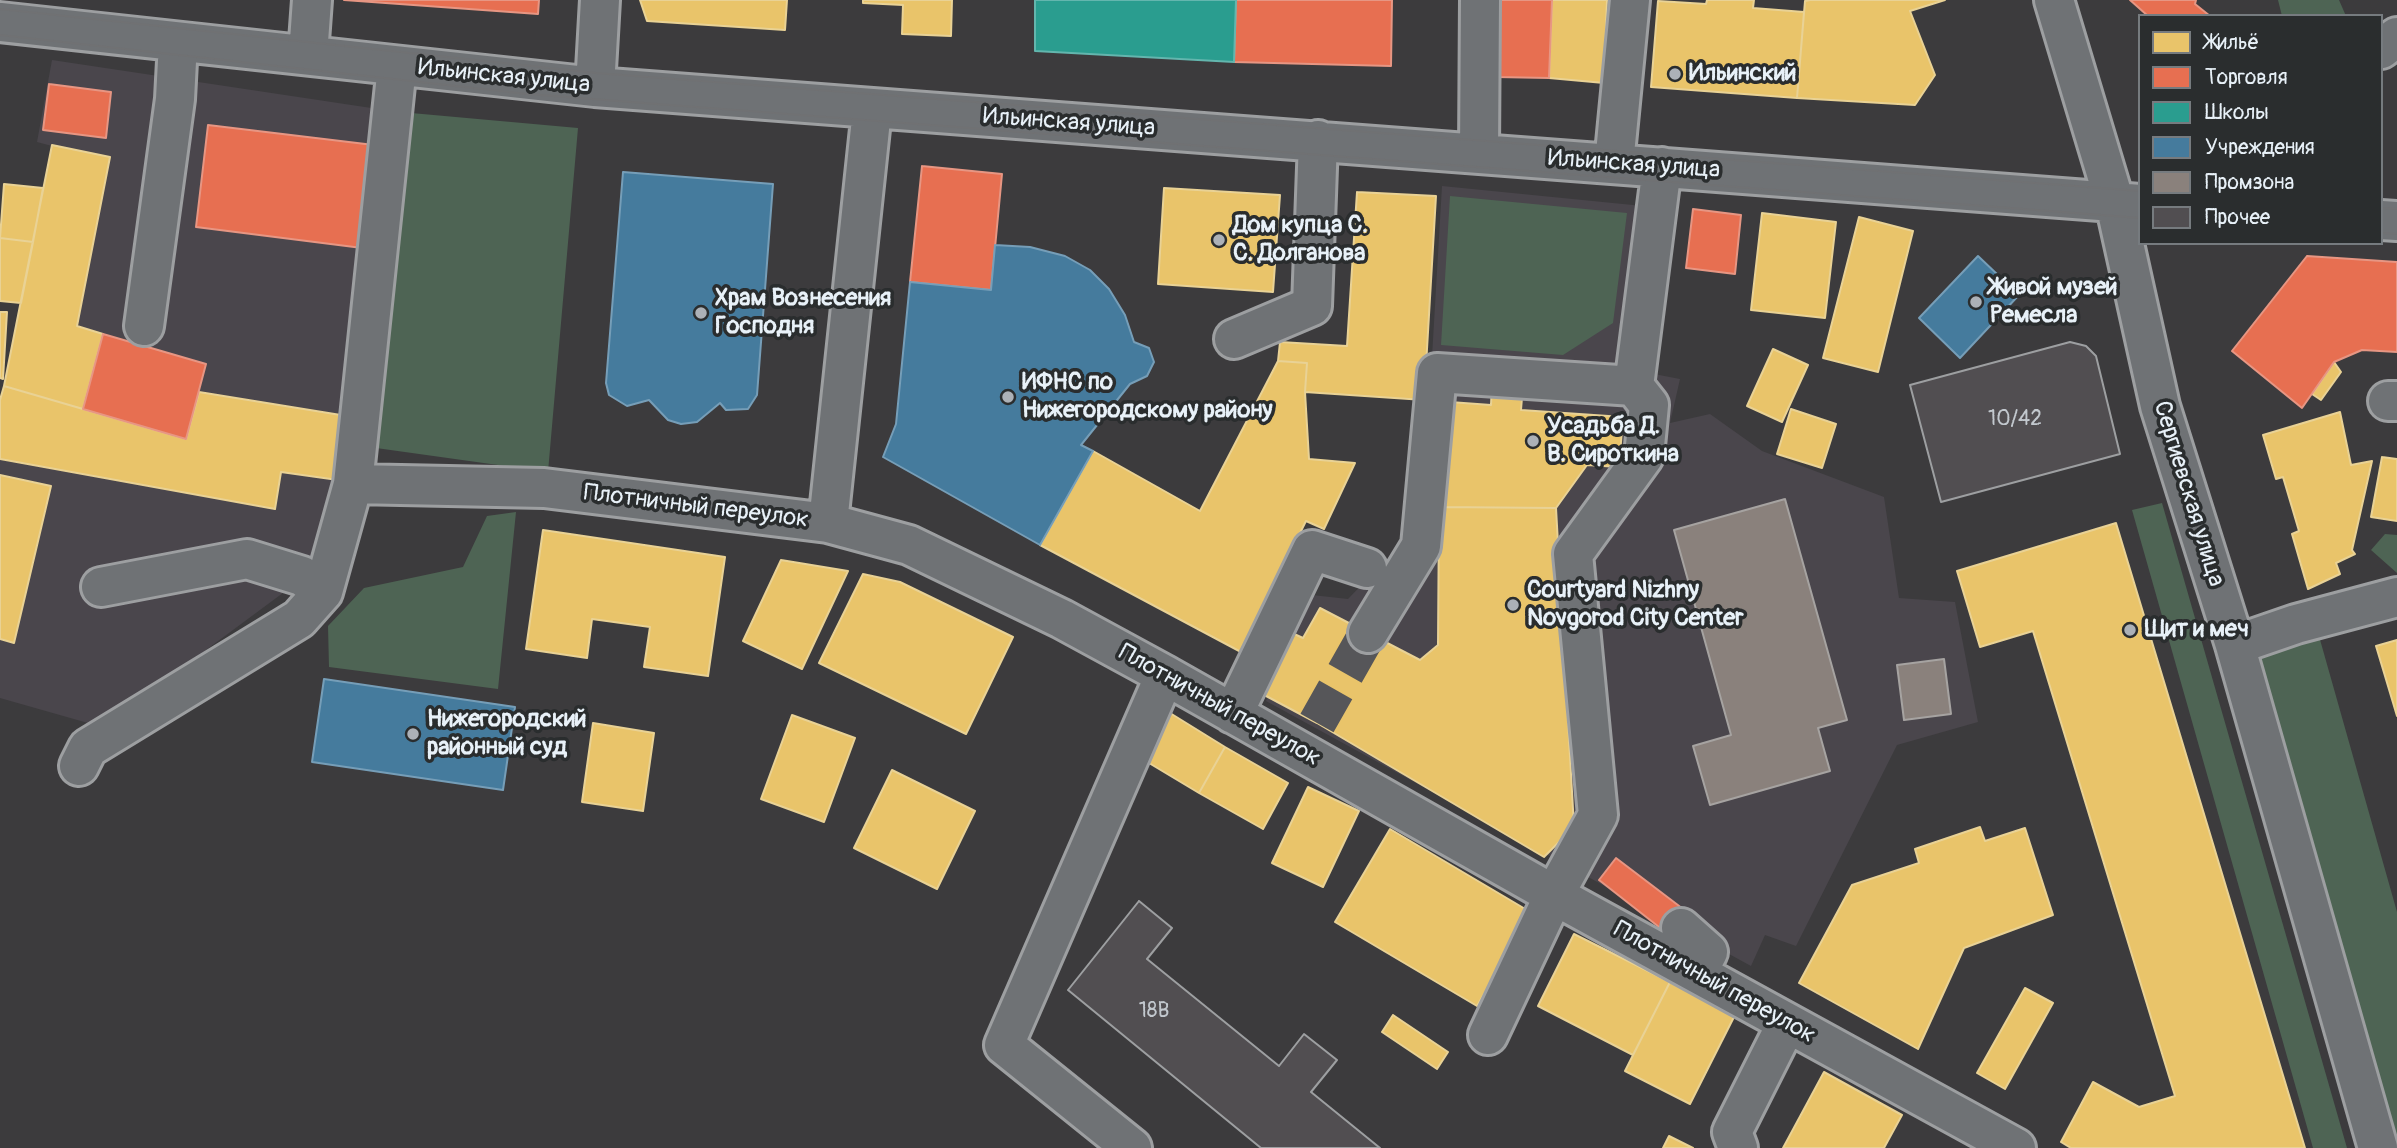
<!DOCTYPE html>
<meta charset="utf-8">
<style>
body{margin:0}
#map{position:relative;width:2397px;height:1148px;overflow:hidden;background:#3c3b3d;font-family:Pangolin,sans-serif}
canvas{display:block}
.legend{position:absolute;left:2138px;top:14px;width:245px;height:231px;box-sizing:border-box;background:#2a2d2e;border:2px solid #767b7f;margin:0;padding:9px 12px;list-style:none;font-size:21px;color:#e8f1f8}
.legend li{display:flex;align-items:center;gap:14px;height:35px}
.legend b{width:35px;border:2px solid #767b7f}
</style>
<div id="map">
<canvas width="2397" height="1148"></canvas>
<ul class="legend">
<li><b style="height:19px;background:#e9c46a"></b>Жильё</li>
<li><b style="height:19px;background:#e76f51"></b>Торговля</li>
<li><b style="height:19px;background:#2a9d8f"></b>Школы</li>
<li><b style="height:19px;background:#457b9d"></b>Учреждения</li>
<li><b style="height:19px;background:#8a817c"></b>Промзона</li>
<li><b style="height:19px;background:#514e51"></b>Прочее</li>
</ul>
</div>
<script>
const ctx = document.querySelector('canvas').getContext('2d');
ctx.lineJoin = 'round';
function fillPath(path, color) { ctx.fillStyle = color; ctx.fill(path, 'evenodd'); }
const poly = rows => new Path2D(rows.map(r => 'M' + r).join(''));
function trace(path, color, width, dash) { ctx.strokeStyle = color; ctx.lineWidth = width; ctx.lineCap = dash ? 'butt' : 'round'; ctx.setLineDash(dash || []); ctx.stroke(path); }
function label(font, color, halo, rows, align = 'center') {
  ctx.font = font + ' Pangolin,sans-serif'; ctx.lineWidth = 7; ctx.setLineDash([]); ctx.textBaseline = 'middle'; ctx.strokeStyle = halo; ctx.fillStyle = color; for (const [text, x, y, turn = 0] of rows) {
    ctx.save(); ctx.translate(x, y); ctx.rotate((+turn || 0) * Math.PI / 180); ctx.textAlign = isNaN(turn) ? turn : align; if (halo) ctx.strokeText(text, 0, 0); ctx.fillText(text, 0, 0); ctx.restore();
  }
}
const built = poly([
 [52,60,398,112,359,495,291,587,102,727,0,698,0,400,52,146,37,142],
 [1442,186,1673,209,1649,373,1680,379,1670,423,1710,414,1762,451,1884,497,1899,598,1955,602,1978,722,1897,745,1796,946,1765,935,1751,966,1266,701,1312,595,1348,599,1405,540,1413,407,1429,408]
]);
const green = poly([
 [2278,0,2339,0,2346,16,2282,16],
 [400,112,578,128,548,472,369,447],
 [1450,196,1627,213,1613,323,1563,355,1441,345],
 [2162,503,2347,1148,2313,1148,2132,510],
 [516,512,498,689,329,667,328,626,364,588,463,567,487,516],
 [2385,534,2397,535,2397,573,2371,550],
 [2317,629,2397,912,2397,1148,2390,1148,2254,661]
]);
const homes = poly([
 [640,0,787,0,785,30,647,21,640,0],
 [863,0,952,0,951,36,902,34,903,5,863,3,863,0],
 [1552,0,1607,0,1604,83,1549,78,1552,0],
 [1707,0,1754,0,1753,8,1804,12,1797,98,1651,87,1658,1,1706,4,1707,0],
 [1810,0,1945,0,1910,11,1935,75,1915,105,1797,98,1805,1,1810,0],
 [52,145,110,157,77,326,103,334,83,409,4,386,52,145],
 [4,184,43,188,33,242,0,238,4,184],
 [1164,188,1280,195,1273,292,1158,284,1164,188],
 [1357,192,1436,196,1424,400,1305,392,1307,363,1278,361,1280,342,1347,346,1357,192],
 [1762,213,1836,222,1825,318,1751,310,1762,213],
 [1859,217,1913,231,1878,372,1823,358,1859,217],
 [0,238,33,242,21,303,0,301,0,238],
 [0,312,7,312,3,379,0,378,0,312],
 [1773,349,1808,365,1782,422,1747,406,1773,349],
 [1278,361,1307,363,1305,392,1309,459,1355,463,1324,529,1306,521,1241,652,1040,545,1093,451,1200,511,1278,361],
 [2334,362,2341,372,2321,400,2312,394,2334,362],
 [1492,383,1523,385,1521,410,1623,417,1619,467,1587,465,1556,508,1439,507,1450,402,1491,405,1492,383],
 [4,386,186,439,199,392,353,417,345,481,281,472,275,509,0,459,0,400,4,386],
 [1791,409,1836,424,1822,468,1777,454,1791,409],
 [2340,412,2351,465,2372,461,2352,550,2355,554,2336,563,2340,574,2308,589,2292,534,2299,531,2283,477,2276,479,2263,435,2340,412],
 [2382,457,2397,459,2397,521,2371,517,2382,457],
 [0,475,51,486,14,643,0,639,0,475],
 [1439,507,1556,508,1574,827,1544,857,1317,723,1251,688,1281,628,1303,638,1320,608,1420,660,1438,645,1439,507],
 [2116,523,2305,1148,2071,1148,2061,1142,2093,1082,2139,1107,2175,1096,2033,631,1980,647,1957,571,2116,523],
 [543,530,725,557,708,676,644,667,650,627,592,619,587,658,526,649,543,530],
 [781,560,848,571,802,669,743,641,781,560],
 [863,574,900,582,1013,637,966,734,819,663,863,574],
 [2397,640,2397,716,2376,646,2397,640],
 [1170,713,1225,747,1199,793,1144,760,1170,713],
 [792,715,855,738,824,822,761,799,792,715],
 [593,723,654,733,643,811,582,802,593,723],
 [1225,747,1288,783,1263,829,1199,793,1225,747],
 [892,770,975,811,937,889,854,848,892,770],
 [1308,787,1359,811,1323,887,1272,863,1308,787],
 [1980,827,1985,841,2025,828,2053,915,1964,948,1918,1049,1799,983,1852,885,1919,863,1915,849,1980,827],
 [1390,829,1532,913,1477,1006,1335,922,1390,829],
 [1574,934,1670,982,1633,1055,1538,1006,1574,934],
 [1670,982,1735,1015,1690,1104,1625,1071,1670,982],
 [2025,988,2053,1003,2005,1089,1977,1073,2025,988],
 [1393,1015,1448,1052,1437,1069,1382,1032,1393,1015],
 [1824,1072,1902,1115,1884,1148,1783,1148,1824,1072],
 [1669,1136,1693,1148,1663,1148,1669,1136]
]);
const shops = poly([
 [344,0,539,0,538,14,344,0],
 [1236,0,1392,0,1391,66,1234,62,1236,0],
 [1497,0,1552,0,1549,78,1496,77,1497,0],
 [2130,0,2196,0,2195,4,2210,16,2148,16,2130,0],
 [49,84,111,92,106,138,43,130,49,84],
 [208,125,382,146,370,249,196,227,208,125],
 [922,166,1002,174,991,290,910,282,922,166],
 [1693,209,1741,215,1735,274,1686,268,1693,209],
 [2307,256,2397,262,2397,352,2362,350,2334,362,2302,408,2232,351,2307,256],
 [103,334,206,364,186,439,83,409,103,334],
 [1616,858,1691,915,1673,938,1599,880,1616,858]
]);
const schools = poly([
 [1035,0,1236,0,1234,62,1035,51,1035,0]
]);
const public = poly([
 [623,172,773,184,757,395,748,409,726,410,720,403,697,422,681,424,668,420,649,400,627,406,609,395,606,383,623,172],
 [995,245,1030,247,1065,256,1090,270,1109,289,1125,315,1134,342,1149,348,1154,362,1147,376,1130,384,1081,445,1093,451,1040,545,883,457,896,424,910,282,991,290,995,245],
 [1978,256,2019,295,1960,358,1919,318,1978,256],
 [324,679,515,707,503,790,312,762,324,679]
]);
const industry = poly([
 [1785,499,1847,720,1818,728,1830,771,1710,805,1693,746,1731,735,1674,530,1785,499],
 [1944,659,1951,714,1904,720,1897,665,1944,659]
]);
const building = poly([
 [2070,342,2086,346,2096,356,2120,454,1941,502,1910,385,2070,342],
 [1139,901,1172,928,1147,959,1279,1066,1304,1034,1337,1060,1311,1092,1380,1148,1261,1148,1068,990,1139,901]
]);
const minorTunnel = poly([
 [1317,723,1368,633]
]);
const minor = poly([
 [2054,0,2115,203,2160,406,2235,645,2378,1148],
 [0,22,595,87,2140,204],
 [2381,49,2397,37],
 [308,55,312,0],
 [595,87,600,0],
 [1479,153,1480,0],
 [1614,164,1630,0],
 [2381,220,2397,221],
 [144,326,175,99,178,42],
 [1234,339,1312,306,1318,140],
 [2388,401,2397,401],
 [353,484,544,488,828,523,909,545,1062,619,1165,675,1554,895,2016,1148],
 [828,523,872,110],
 [101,587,247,559,302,576,323,592],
 [1368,633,1421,546,1437,373,1634,386,1662,167],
 [2235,645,2296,624,2397,597],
 [1233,714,1312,550,1367,568],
 [79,766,88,748,299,619,323,592,353,484,397,66],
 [1681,928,1708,952,1697,973],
 [1488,1035,1554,895,1598,815,1573,554,1644,456,1649,405,1634,386],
 [1132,1148,1004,1045,1165,675],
 [1738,1148,1732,1132,1787,1023]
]);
const tram = poly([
 [0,9,596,73,2140,191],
 [0,35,527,94,2140,218],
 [2381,208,2397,209],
 [2381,233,2397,234]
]);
const markers = [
 [1675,74,7,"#acb1b7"],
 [1219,240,7,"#acb1b7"],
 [1976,302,7,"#acb1b7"],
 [701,313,7,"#acb1b7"],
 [1008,397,7,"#acb1b7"],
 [1533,441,7,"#acb1b7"],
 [1513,605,7,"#acb1b7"],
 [2130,630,7,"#acb1b7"],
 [413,734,7,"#acb1b7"]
];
const numberNames = [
 ["10/42",2015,420],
 ["18В",1154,1012]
];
const poiNames = [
 ["Ильинский",1689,74],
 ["Дом купца С.",1233,226],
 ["С. Долганова",1233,254],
 ["Живой музей",1990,288],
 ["Ремесла",1990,316],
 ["Храм Вознесения",715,299],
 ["Господня",715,327],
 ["ИФНС по",1022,383],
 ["Нижегородскому району",1022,411],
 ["Усадьба Д.",1547,427],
 ["В. Сироткина",1547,455],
 ["Courtyard Nizhny",1527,591],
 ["Novgorod City Center",1527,619],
 ["Щит и меч",2144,630],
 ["Нижегородский",427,720],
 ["районный суд",427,748]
];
const streetNames = [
 ["Ильинская улица",504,77,6],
 ["Ильинская улица",1069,123,4],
 ["Ильинская улица",1634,165,4],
 ["Сергиевская улица",2188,494,73],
 ["Плотничный переулок",696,507,7],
 ["Плотничный переулок",1219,706,29],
 ["Плотничный переулок",1714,983,29]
];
fillPath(built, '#4a464c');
fillPath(green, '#4e6454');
fillPath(homes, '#e9c46a');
trace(homes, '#e9d295', 2);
fillPath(shops, '#e76f51');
trace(shops, '#e79683', 2);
fillPath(schools, '#2a9d8f');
trace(schools, '#63b6ae', 2);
fillPath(public, '#457b9d');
trace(public, '#769eb8', 2);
fillPath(industry, '#8a817c');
trace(industry, '#a6a3a1', 2);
fillPath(building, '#514e51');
trace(building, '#9d9fa1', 2);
trace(minorTunnel, '#565659', 38, [38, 19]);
trace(minor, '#9d9fa1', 44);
trace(minor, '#6f7275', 38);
trace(tram, '#707173', 2);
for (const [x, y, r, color] of markers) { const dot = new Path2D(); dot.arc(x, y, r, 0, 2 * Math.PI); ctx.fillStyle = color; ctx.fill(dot); trace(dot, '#2a2d2e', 2.5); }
label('21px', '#c2c8ce', null, numberNames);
label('bold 24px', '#e8f1f8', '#2a2d2e', poiNames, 'left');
label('24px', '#e8f1f8', '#2a2d2e', streetNames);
</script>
